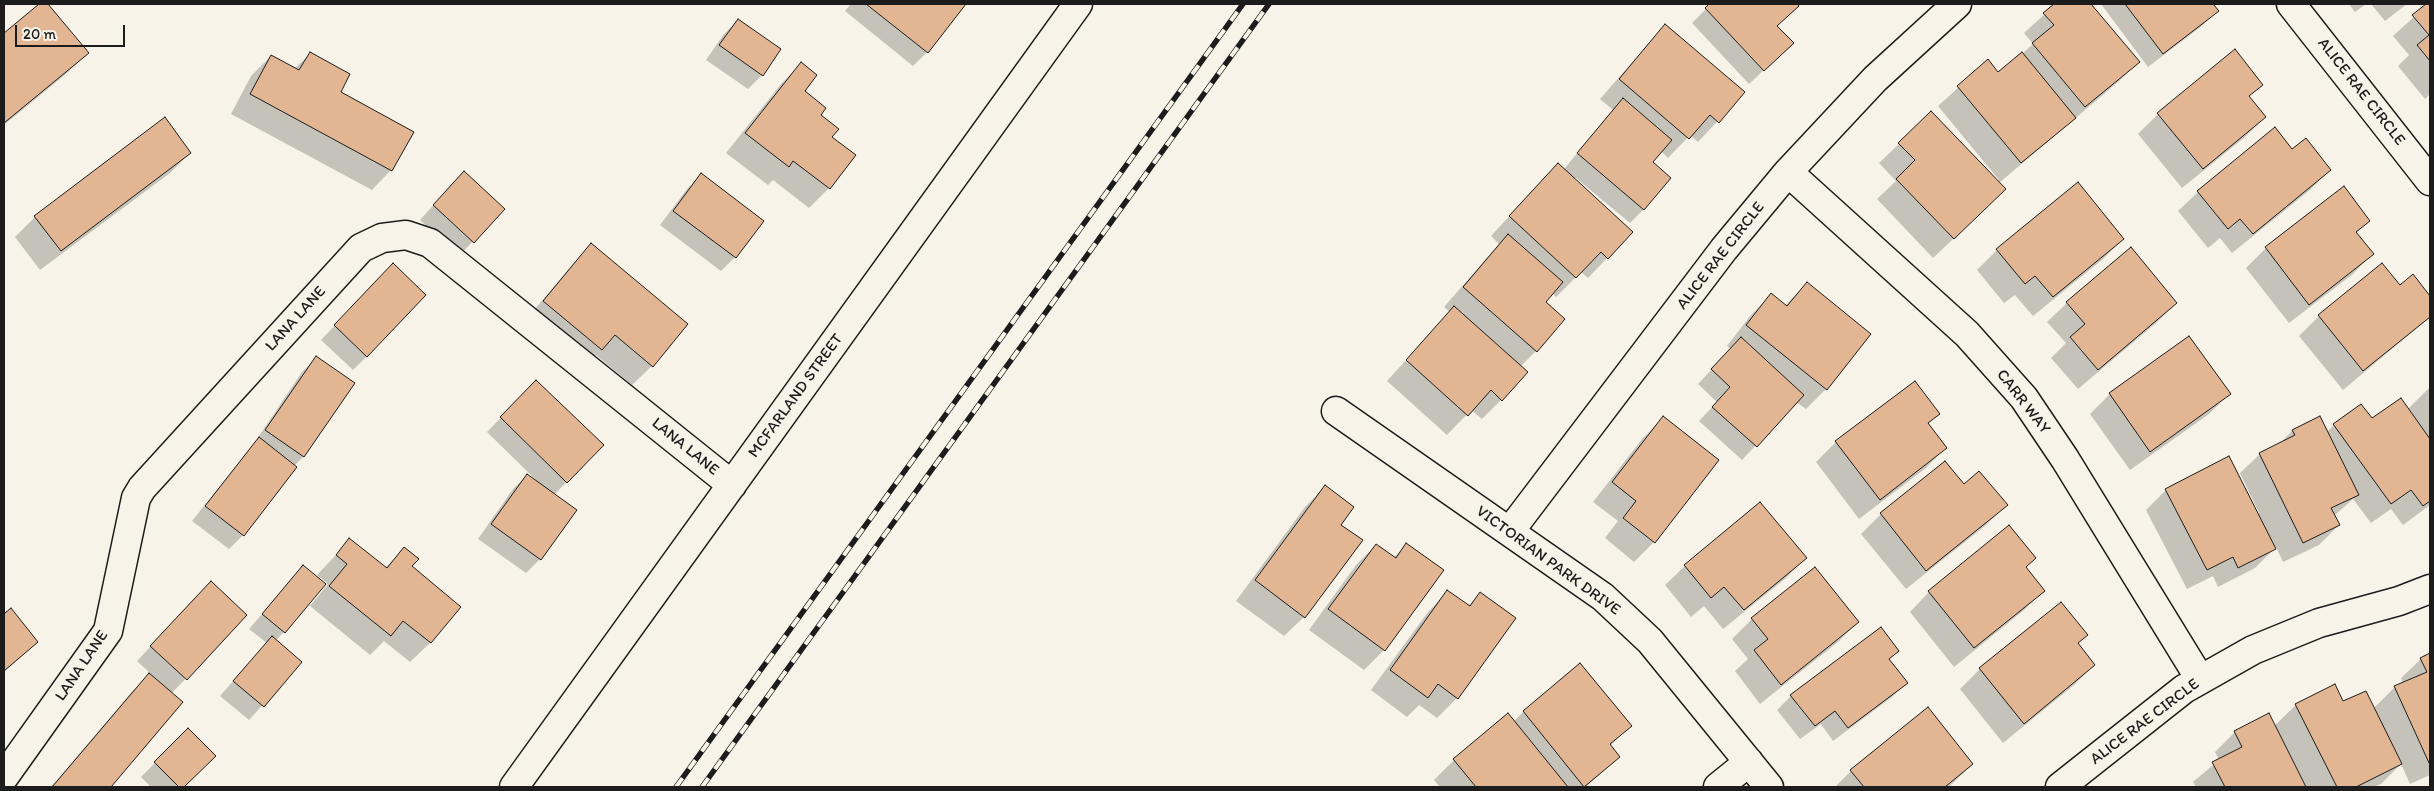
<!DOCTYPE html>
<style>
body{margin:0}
#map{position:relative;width:2434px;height:791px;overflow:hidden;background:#f7f3e8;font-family:Itim,sans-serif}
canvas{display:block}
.frame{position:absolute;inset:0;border:5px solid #1c1c1c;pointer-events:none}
.scale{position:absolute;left:15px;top:25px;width:110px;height:22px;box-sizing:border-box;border:2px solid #1c1c1c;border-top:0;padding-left:6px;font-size:15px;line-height:18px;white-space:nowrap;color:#1c1c1c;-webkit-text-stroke:4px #f7f3e8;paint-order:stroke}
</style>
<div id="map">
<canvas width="2434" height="791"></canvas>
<div class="frame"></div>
<div class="scale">20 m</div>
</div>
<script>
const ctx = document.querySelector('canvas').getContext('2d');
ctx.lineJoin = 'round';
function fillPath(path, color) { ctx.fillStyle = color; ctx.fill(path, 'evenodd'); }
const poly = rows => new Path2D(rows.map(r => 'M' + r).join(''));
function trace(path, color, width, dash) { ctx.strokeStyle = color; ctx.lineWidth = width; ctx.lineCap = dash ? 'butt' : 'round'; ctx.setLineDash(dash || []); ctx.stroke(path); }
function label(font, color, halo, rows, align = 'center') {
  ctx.font = font + ' Itim,sans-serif'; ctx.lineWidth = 4; ctx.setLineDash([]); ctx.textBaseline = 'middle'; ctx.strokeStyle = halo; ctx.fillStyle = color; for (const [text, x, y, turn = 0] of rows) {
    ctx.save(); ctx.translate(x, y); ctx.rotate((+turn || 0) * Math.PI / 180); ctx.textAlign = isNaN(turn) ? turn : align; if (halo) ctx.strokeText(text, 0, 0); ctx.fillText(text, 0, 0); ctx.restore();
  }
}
const shadow = poly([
 [41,4,46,4,87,53,67,73,4,125,4,35],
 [851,4,965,4,927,52,913,66,845,11],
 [1711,4,1801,4,1776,26,1778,57,1749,84,1692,23],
 [2056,4,2090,4,2138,62,2118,82,1999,183,1985,209,1933,258,1877,199,1896,181,1879,163,1899,144,1997,182,1999,180,1938,106,1988,61,1998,73,2022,54,2033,44,2024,33],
 [2101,4,2212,4,2217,11,2203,25,2148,67],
 [2349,4,2366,4,2355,12],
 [2371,4,2407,4,2385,21],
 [2428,4,2430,4,2430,94,2425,99,2398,66,2409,55,2393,36],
 [738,20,779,50,762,75,748,89,706,60,724,34],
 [1665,25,1744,93,1698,142,1690,135,1668,158,1661,151,1651,163,1644,209,1630,223,1576,178,1574,179,1632,232,1588,278,1581,272,1556,297,1552,293,1544,302,1536,351,1520,367,1501,400,1482,419,1471,410,1447,435,1387,381,1450,312,1444,307,1499,244,1491,236,1539,184,1564,169,1613,110,1600,99],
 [310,54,391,170,372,190,231,114,251,76,271,56,294,69],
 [801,64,803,91,831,137,829,188,809,208,773,180,768,185,726,153,781,84],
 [2261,84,2248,97,2265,117,2245,137,2182,188,2138,134,2158,114],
 [2292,151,2330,170,2310,190,2232,253,2220,238,2208,248,2178,211,2198,192],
 [190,153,170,173,40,270,15,237,35,217],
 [701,175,735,257,721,271,660,225,687,189],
 [2077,184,2123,239,2103,259,2033,316,2015,295,2004,303,1977,270,1997,250],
 [450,187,503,209,459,256,420,220],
 [2344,188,2369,221,2356,233,2372,254,2353,274,2289,323,2246,268,2266,248],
 [591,245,652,366,632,385,596,355,582,369,524,322,572,265],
 [2413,276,2430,298,2430,317,2343,390,2299,336,2319,316,2399,287],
 [379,279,367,356,353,370,321,340],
 [1807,283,1870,334,1826,389,1806,409,1796,402,1742,460,1699,421,1717,402,1698,384,1731,349,1727,346,1751,315,1771,295,1785,306],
 [2067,303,2176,303,2156,323,2078,389,2051,358,2066,343,2047,322],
 [2189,338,2229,394,2209,414,2130,470,2090,414,2110,394],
 [316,358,353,384,303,457,294,466,296,467,243,535,229,549,192,521,253,445,302,372],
 [2430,387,2430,437,2427,437,2430,441,2430,505,2403,525,2391,509,2371,523,2353,499,2334,516,2339,525,2319,545,2283,562,2276,547,2255,568,2218,587,2213,576,2187,589,2146,510,2166,490,2257,514,2259,513,2240,473,2260,454,2279,444,2292,431,2320,418,2327,432,2334,425,2371,420,2408,409],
 [522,396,602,445,554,495,540,559,526,573,478,539,513,489,527,475,537,481,487,432],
 [1938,414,1927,425,1945,448,1926,468,1859,519,1816,462,1836,442],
 [1663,418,1654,542,1634,562,1605,538,1618,521,1593,502,1643,438],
 [1964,486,2006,505,1986,525,1906,589,1861,534,1881,514],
 [1325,487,1339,525,1304,617,1284,636,1236,601,1305,507],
 [350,540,385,568,404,549,411,567,459,607,430,643,410,662,384,641,370,655,310,606,328,584,317,575],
 [1376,545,1393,558,1407,545,1384,650,1364,670,1309,630,1356,565],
 [1805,558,1786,578,1723,629,1704,606,1691,617,1665,585,1685,566],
 [303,567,284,632,275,641,300,663,249,720,220,696,267,643,249,629],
 [2025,568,2043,591,2024,610,1954,667,1910,612,1929,592],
 [1447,592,1468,606,1480,594,1457,698,1437,718,1419,705,1407,717,1371,690,1428,612],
 [197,597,245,616,171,694,181,702,109,787,51,787,129,695,150,673,137,661],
 [2061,604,2086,635,2077,644,2094,665,2074,685,2003,743,1960,689,1980,669],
 [10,610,37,642,4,672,4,615],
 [1752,619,1858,622,1838,642,1760,704,1735,671,1748,659,1732,639],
 [1897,651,1888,660,1906,683,1892,697,1833,741,1821,724,1800,739,1777,710,1791,696],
 [2430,654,2430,775,2410,784,2401,764,2381,784,2374,787,2196,787,2193,782,2219,760,2215,752,2235,732,2274,726,2296,705,2343,703,2373,709,2395,687,2403,683,2401,678,2421,659],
 [1927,709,1972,764,1952,784,1948,787,1835,787,1851,771],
 [1524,711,1630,726,1610,746,1619,757,1586,787,1440,787,1434,780,1454,760,1513,722],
 [188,730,214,756,183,787,151,787,141,777]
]);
const building = poly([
 [39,4,48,4,89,53,4,123,4,33,39,4],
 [866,4,966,4,928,53,866,4],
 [1709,4,1797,4,1799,6,1777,26,1794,43,1764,71,1705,8,1709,4],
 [2054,4,2091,4,2140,62,2085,107,2032,43,2054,25,2043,13,2054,4],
 [2125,4,2213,4,2219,11,2163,54,2125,4],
 [2426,4,2430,4,2430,61,2417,45,2429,35,2412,15,2426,4],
 [738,19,781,49,763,76,719,45,738,19],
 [1665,24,1745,92,1719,123,1710,115,1689,139,1619,79,1665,24],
 [2235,49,2263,85,2249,96,2266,117,2203,169,2157,113,2235,49],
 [310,52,350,74,341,92,414,132,392,171,250,94,271,55,299,70,310,52],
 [2022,52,2076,118,2021,163,1957,86,1988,59,1998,72,2022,52],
 [801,62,817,75,805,91,826,108,821,115,839,129,832,137,856,155,830,189,793,161,789,167,745,133,801,62],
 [1623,98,1672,140,1653,162,1671,178,1644,210,1577,153,1623,98],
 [1931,111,2006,189,1954,239,1896,179,1915,160,1898,143,1931,111],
 [165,117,191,153,61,251,34,216,165,117],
 [2275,127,2292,149,2306,138,2331,170,2253,234,2240,219,2228,229,2197,191,2275,127],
 [1558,163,1633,232,1608,259,1601,252,1576,278,1509,216,1558,163],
 [464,171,505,209,474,243,433,205,464,171],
 [701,173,764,221,736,258,673,211,701,173],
 [2078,182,2124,239,2053,297,2035,276,2025,284,1996,249,2078,182],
 [2344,186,2370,221,2356,232,2374,254,2309,305,2265,247,2344,186],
 [1508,234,1563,282,1546,302,1565,319,1537,352,1463,287,1508,234],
 [591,243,688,324,653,367,615,335,602,350,543,301,591,243],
 [2131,247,2177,303,2098,370,2070,337,2085,324,2066,302,2131,247],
 [393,263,426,295,367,357,334,325,393,263],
 [2382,263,2400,285,2413,274,2430,296,2430,317,2363,371,2318,315,2382,263],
 [1807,282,1871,334,1827,390,1746,325,1771,293,1787,306,1807,282],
 [1454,306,1528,372,1502,401,1491,390,1468,416,1406,360,1454,306],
 [2189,336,2231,394,2150,452,2109,393,2189,336],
 [1741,337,1804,395,1757,447,1712,407,1730,387,1711,369,1741,337],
 [316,356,355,383,304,457,265,430,316,356],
 [536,380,604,445,567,483,500,417,536,380],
 [1915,381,1940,414,1928,423,1947,448,1880,500,1835,441,1915,381],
 [2401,398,2430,439,2430,501,2423,506,2411,490,2391,504,2333,424,2361,404,2372,418,2401,398],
 [1663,416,1719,460,1655,543,1623,518,1636,501,1612,482,1663,416],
 [2320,416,2359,495,2331,508,2340,525,2303,543,2259,453,2295,435,2292,430,2320,416],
 [259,437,297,467,244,536,205,506,259,437],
 [2229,456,2276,549,2238,568,2233,557,2207,570,2165,489,2229,456],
 [1945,461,1964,484,1979,471,2008,505,1926,571,1880,513,1945,461],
 [527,474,577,510,541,560,491,524,527,474],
 [1325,485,1354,507,1341,525,1363,540,1305,618,1255,580,1325,485],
 [1760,502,1807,558,1744,610,1724,587,1711,598,1684,565,1760,502],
 [2009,525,2036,558,2026,567,2045,591,1974,648,1928,591,2009,525],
 [349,538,387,568,404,547,419,559,412,566,461,607,431,643,403,621,391,636,329,586,347,564,336,555,349,538],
 [1406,543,1444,570,1385,651,1328,609,1376,544,1396,558,1406,543],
 [303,565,326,584,285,633,262,614,303,565],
 [1815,567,1859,622,1781,685,1754,650,1768,639,1751,618,1815,567],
 [211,581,247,615,187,680,150,646,211,581],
 [1447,590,1470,606,1480,592,1516,618,1458,699,1438,684,1428,698,1390,670,1447,590],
 [2061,602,2088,635,2078,643,2095,665,2024,724,1979,668,2061,602],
 [11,608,38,642,4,671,4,614,11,608],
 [1881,627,1899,651,1889,659,1908,683,1848,728,1835,711,1815,726,1790,695,1881,627],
 [272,636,302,662,264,707,233,681,272,636],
 [2430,653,2430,765,2394,686,2427,672,2420,658,2430,653],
 [1580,663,1632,726,1610,744,1620,757,1584,787,1523,711,1580,663],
 [149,673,183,702,111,787,52,787,149,673],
 [2335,684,2343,701,2366,691,2402,764,2356,787,2337,787,2295,704,2335,684],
 [1928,707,1973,764,1945,787,1864,787,1850,770,1928,707],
 [1508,713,1568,787,1476,787,1453,759,1508,713],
 [2269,713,2306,787,2225,787,2212,762,2242,747,2234,731,2269,713],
 [188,728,216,756,184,787,179,787,154,762,188,728]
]);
const minor = poly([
 [2291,4,2430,181],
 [1788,172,1967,334,2024,398,2065,459,2200,679],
 [1336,411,1603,597,1650,641,1769,787],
 [1510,531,1724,249,1788,172,1875,79,1957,4],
 [4,777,108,631,136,498,142,488,361,248,382,238,406,235,430,243,732,485],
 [514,787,1078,4],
 [1718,787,1749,762],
 [2060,787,2184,689,2253,650,2319,623,2399,601,2430,589]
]);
const rail = poly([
 [676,787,1243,4],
 [702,787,1269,4]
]);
const streetNames = [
 ["ALICE RAE CIRCLE",2361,92,52],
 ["ALICE RAE CIRCLE",1721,256,-52],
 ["LANA LANE",296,319,-48],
 ["MCFARLAND STREET",796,396,-54],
 ["CARR WAY",2023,402,52],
 ["LANA LANE",685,447,39],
 ["VICTORIAN PARK DRIVE",1548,561,36],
 ["LANA LANE",82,666,-56],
 ["ALICE RAE CIRCLE",2145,722,-37]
];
fillPath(shadow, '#0003');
fillPath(building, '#e2b693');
trace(building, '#1c1c1c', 1);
trace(minor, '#1c1c1c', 31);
trace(minor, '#f7f3e8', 28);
trace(rail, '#1c1c1c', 5.5);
trace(rail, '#f7f3e8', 4, [11]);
label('16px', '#1c1c1c', '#f7f3e8', streetNames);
</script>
